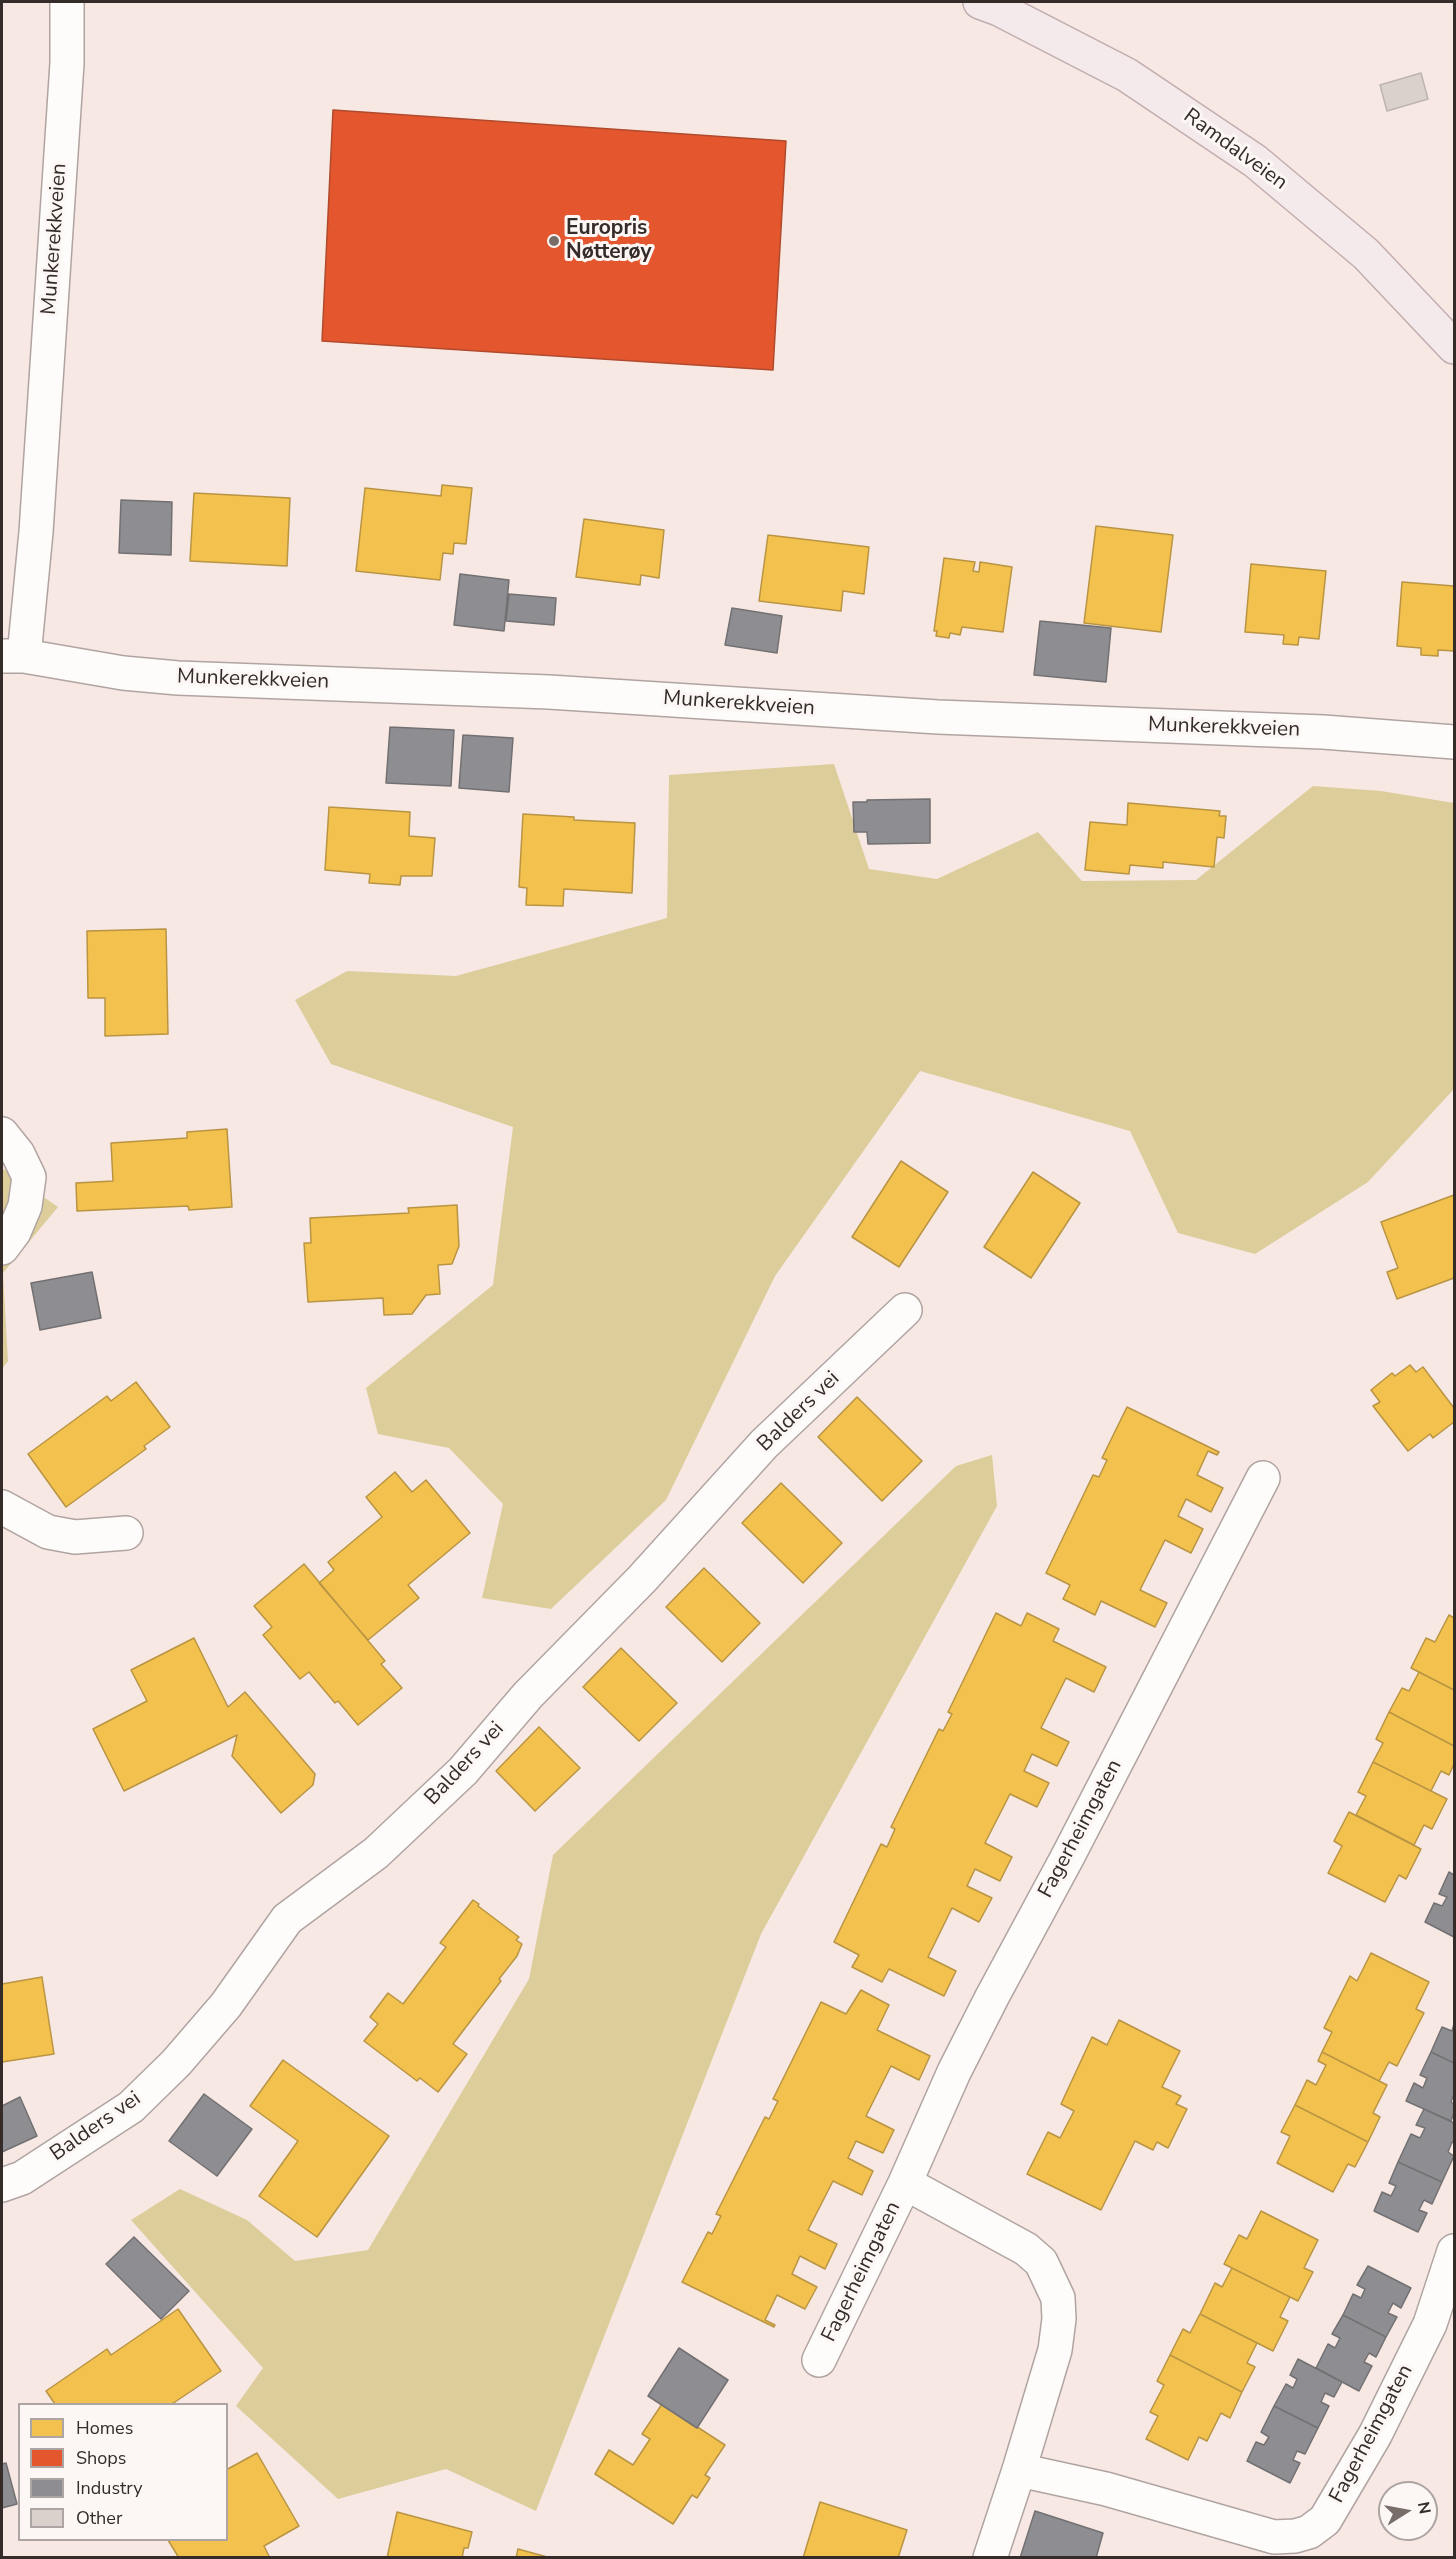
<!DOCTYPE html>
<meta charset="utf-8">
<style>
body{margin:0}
#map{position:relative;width:1456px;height:2559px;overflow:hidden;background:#f7e8e4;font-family:"Nunito Sans",sans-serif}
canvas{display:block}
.frame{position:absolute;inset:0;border:3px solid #352b28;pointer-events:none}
.legend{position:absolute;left:18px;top:2403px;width:210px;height:138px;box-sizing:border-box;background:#fcf7f5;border:2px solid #aca5a3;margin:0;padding:8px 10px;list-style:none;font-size:18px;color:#352b28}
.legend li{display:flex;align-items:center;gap:12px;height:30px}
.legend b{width:30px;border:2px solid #aca5a3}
.north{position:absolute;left:1378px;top:2481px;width:60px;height:60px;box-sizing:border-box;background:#fcf7f5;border:2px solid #aca5a3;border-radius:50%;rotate:79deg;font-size:16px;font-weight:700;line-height:24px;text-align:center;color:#352b28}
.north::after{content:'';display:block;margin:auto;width:21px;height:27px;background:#796d6a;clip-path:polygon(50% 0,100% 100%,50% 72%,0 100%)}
</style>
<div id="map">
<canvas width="1456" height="2559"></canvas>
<div class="frame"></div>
<ul class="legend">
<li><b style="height:16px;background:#f2c14e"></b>Homes</li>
<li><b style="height:16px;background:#e4572e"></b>Shops</li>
<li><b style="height:16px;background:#8d8d92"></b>Industry</li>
<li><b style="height:16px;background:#dad0cc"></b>Other</li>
</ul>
<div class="north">N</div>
</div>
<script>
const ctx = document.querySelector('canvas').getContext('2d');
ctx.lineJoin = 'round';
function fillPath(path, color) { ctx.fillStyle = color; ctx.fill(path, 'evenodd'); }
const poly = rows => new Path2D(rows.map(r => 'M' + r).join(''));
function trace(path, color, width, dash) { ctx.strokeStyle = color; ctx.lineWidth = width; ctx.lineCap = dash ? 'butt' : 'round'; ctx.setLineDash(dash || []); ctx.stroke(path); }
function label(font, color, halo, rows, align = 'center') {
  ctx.font = font + ' "Nunito Sans",sans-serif'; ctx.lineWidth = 6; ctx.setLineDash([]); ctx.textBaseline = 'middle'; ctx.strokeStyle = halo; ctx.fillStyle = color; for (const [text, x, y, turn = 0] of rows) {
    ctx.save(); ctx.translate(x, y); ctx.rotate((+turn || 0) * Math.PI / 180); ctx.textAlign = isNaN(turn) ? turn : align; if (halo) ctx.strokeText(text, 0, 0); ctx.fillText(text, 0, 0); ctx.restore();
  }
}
const forest = poly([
 [834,764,869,869,937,879,1038,832,1082,881,1196,880,1313,786,1381,791,1454,803,1454,1089,1368,1182,1255,1254,1178,1233,1130,1131,920,1071,775,1276,666,1500,551,1609,482,1598,503,1504,449,1448,378,1434,366,1388,493,1285,513,1127,331,1064,295,1000,347,971,456,976,667,918,669,775],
 [2,1168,58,1207,3,1273,8,1361,2,1369],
 [992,1455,997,1506,761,1934,536,2511,446,2469,338,2499,236,2406,263,2368,131,2220,180,2189,247,2220,295,2261,368,2250,529,1979,553,1855,956,1466]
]);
const homes = poly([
 [442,485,472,488,466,544,454,543,453,554,443,553,440,580,356,571,365,488,441,496,442,485],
 [194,493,290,498,287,566,190,561,194,493],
 [584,519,664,530,659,578,641,575,640,585,576,577,584,519],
 [1096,526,1173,535,1161,632,1084,623,1096,526],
 [768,535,869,547,864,594,843,591,841,611,759,601,768,535],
 [944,558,975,562,973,571,979,572,980,562,1012,567,1003,632,962,627,960,635,950,633,949,638,936,636,937,631,934,631,944,558],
 [1251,564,1326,571,1319,639,1299,637,1298,645,1283,644,1284,635,1245,632,1251,564],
 [1402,582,1454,586,1454,651,1438,650,1438,656,1421,655,1421,648,1397,646,1402,582],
 [1128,803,1220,811,1219,816,1226,816,1224,838,1217,837,1214,867,1163,862,1163,868,1130,865,1129,874,1085,870,1090,822,1127,825,1128,803],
 [329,807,410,812,409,836,435,838,432,876,401,876,400,885,369,883,370,874,325,870,329,807],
 [523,814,574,817,574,820,635,823,632,893,564,889,563,906,526,905,527,888,519,887,523,814],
 [166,929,168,1034,105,1036,105,998,88,998,87,931,166,929],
 [227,1129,232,1207,189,1210,188,1206,77,1211,76,1183,113,1181,111,1143,187,1138,187,1132,227,1129],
 [901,1161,948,1192,899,1267,852,1237,901,1161],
 [1033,1172,1080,1203,1031,1278,984,1247,1033,1172],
 [1454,1195,1454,1278,1397,1299,1387,1272,1398,1268,1381,1222,1454,1195],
 [457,1205,459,1246,452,1264,438,1265,440,1294,426,1295,412,1314,384,1315,383,1298,308,1302,304,1243,311,1243,310,1218,409,1213,408,1208,457,1205],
 [1410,1365,1416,1372,1423,1367,1454,1408,1454,1422,1433,1438,1430,1434,1408,1451,1373,1406,1380,1402,1371,1390,1392,1373,1395,1376,1410,1365],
 [136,1382,170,1427,144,1446,146,1449,66,1507,28,1454,107,1396,111,1401,136,1382],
 [857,1397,922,1461,882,1501,818,1437,857,1397],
 [1127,1407,1219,1452,1217,1455,1208,1451,1197,1475,1223,1488,1211,1512,1186,1499,1178,1516,1203,1529,1191,1553,1165,1540,1140,1590,1167,1603,1155,1627,1101,1601,1095,1615,1063,1599,1070,1585,1046,1573,1093,1475,1099,1477,1107,1460,1102,1458,1127,1407],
 [395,1472,412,1492,426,1480,470,1533,408,1585,419,1598,368,1640,319,1583,334,1570,328,1562,382,1517,366,1497,395,1472],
 [781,1483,842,1543,803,1583,742,1523,781,1483],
 [304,1564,385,1661,381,1664,402,1688,358,1725,338,1701,335,1703,309,1672,300,1679,263,1635,272,1627,254,1606,304,1564],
 [704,1568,760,1623,722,1662,666,1607,704,1568],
 [996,1613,1021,1626,1027,1613,1059,1629,1053,1641,1106,1667,1094,1692,1066,1678,1041,1728,1069,1742,1057,1766,1032,1754,1024,1771,1049,1783,1037,1807,1010,1794,985,1843,1012,1857,1000,1881,975,1869,967,1886,992,1898,979,1922,952,1908,928,1957,956,1971,944,1996,889,1969,882,1982,852,1967,859,1955,834,1942,881,1844,887,1847,895,1829,891,1827,939,1729,943,1731,952,1714,948,1712,996,1613],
 [1449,1615,1454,1618,1454,1690,1411,1668,1426,1638,1435,1642,1449,1615],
 [194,1638,228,1707,245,1692,315,1774,313,1785,281,1813,232,1756,237,1735,124,1791,93,1729,147,1701,131,1670,194,1638],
 [621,1648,677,1703,639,1741,583,1687,621,1648],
 [1419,1672,1454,1690,1454,1746,1389,1712,1402,1688,1409,1691,1419,1672],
 [1389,1712,1454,1746,1454,1764,1449,1775,1441,1771,1431,1791,1373,1762,1383,1743,1376,1739,1389,1712],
 [539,1727,580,1768,535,1811,496,1771,539,1727],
 [1373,1762,1447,1799,1432,1829,1424,1825,1414,1845,1356,1815,1366,1796,1358,1792,1373,1762],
 [1349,1812,1421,1849,1406,1879,1399,1875,1385,1902,1328,1873,1342,1846,1334,1841,1349,1812],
 [473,1900,479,1904,478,1906,519,1937,516,1940,522,1944,517,1956,499,1979,501,1981,453,2044,467,2054,438,2092,420,2078,417,2081,364,2041,378,2024,370,2017,388,1993,403,2004,446,1947,440,1943,473,1900],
 [1371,1953,1429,1982,1416,2009,1424,2013,1397,2066,1389,2062,1379,2081,1322,2052,1332,2032,1324,2028,1350,1976,1357,1981,1371,1953],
 [42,1977,54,2054,2,2062,2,1984,42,1977],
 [861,1990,889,2005,877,2030,930,2056,919,2080,891,2066,866,2116,894,2130,883,2153,856,2141,848,2158,873,2171,862,2195,833,2181,808,2230,837,2244,825,2269,800,2256,792,2274,817,2287,805,2309,777,2295,765,2320,775,2325,774,2327,682,2282,708,2232,712,2234,721,2216,716,2214,765,2117,769,2119,778,2101,773,2099,821,2002,846,2014,861,1990],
 [1119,2020,1180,2051,1162,2087,1181,2096,1176,2104,1187,2109,1168,2148,1157,2142,1153,2150,1135,2141,1101,2210,1027,2174,1048,2132,1060,2138,1074,2111,1061,2104,1092,2037,1107,2045,1119,2020],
 [1322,2052,1387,2085,1373,2113,1380,2117,1368,2142,1295,2105,1307,2080,1316,2085,1326,2065,1318,2061,1322,2052],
 [283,2060,389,2136,317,2237,259,2196,298,2141,250,2106,283,2060],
 [1295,2105,1368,2142,1355,2167,1348,2164,1333,2192,1277,2163,1290,2136,1281,2132,1295,2105],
 [1261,2211,1318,2240,1304,2268,1313,2272,1298,2301,1224,2264,1239,2235,1247,2239,1261,2211],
 [1232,2268,1290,2297,1280,2317,1288,2321,1273,2351,1200,2314,1215,2283,1222,2287,1232,2268],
 [178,2309,221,2371,172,2404,55,2404,46,2391,107,2349,111,2355,178,2309],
 [1200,2314,1257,2343,1247,2363,1255,2367,1242,2392,1170,2355,1183,2329,1190,2333,1200,2314],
 [1170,2355,1242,2392,1230,2418,1221,2413,1207,2441,1199,2437,1188,2460,1146,2439,1158,2416,1150,2412,1164,2385,1157,2381,1170,2355],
 [662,2404,725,2445,705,2475,710,2478,697,2498,692,2495,673,2524,595,2474,609,2450,633,2465,650,2439,642,2434,662,2404],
 [257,2453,299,2526,264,2546,270,2558,179,2558,168,2540,226,2540,226,2470,257,2453],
 [820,2502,907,2530,898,2558,803,2558,820,2502],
 [397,2512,472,2532,468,2548,464,2548,462,2558,387,2558,397,2512],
 [518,2549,551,2558,516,2558,518,2549]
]);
const shops = poly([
 [333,110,786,141,773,370,322,341,333,110]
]);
const industry = poly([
 [121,500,172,502,171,555,119,553,121,500],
 [460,574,509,580,504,631,454,625,460,574],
 [509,594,556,598,554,625,506,621,509,594],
 [732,608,782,616,777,653,725,645,732,608],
 [1040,621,1111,628,1106,682,1034,675,1040,621],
 [390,727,454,730,451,786,386,783,390,727],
 [463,735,513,738,509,792,459,788,463,735],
 [930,799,930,843,868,844,867,832,854,832,853,802,867,802,867,800,930,799],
 [92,1272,101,1318,40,1330,31,1283,92,1272],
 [1449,1872,1454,1875,1454,1937,1425,1922,1434,1903,1442,1906,1447,1897,1439,1894,1449,1872],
 [1454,2024,1454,2063,1431,2052,1442,2027,1452,2031,1454,2024],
 [1431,2052,1454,2063,1454,2094,1451,2102,1454,2104,1454,2113,1451,2121,1406,2101,1414,2083,1423,2088,1427,2078,1420,2075,1431,2052],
 [204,2094,252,2129,217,2176,169,2141,204,2094],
 [20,2097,37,2136,2,2152,2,2106,20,2097],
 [1424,2109,1454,2123,1454,2143,1452,2142,1448,2152,1454,2156,1442,2182,1398,2162,1411,2134,1420,2138,1425,2128,1416,2125,1424,2109],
 [1398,2162,1442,2182,1432,2204,1424,2200,1419,2210,1427,2213,1418,2232,1374,2211,1382,2192,1391,2196,1396,2186,1389,2183,1398,2162],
 [134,2237,189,2291,161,2319,106,2264,134,2237],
 [1368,2266,1411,2288,1401,2308,1393,2303,1388,2313,1397,2317,1386,2337,1343,2315,1353,2294,1361,2298,1365,2289,1357,2285,1368,2266],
 [1343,2315,1386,2337,1376,2357,1369,2353,1364,2362,1372,2366,1359,2391,1316,2368,1328,2344,1335,2348,1340,2338,1332,2334,1343,2315],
 [679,2348,728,2380,697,2428,648,2396,679,2348],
 [1298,2359,1342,2382,1334,2397,1325,2393,1321,2402,1329,2406,1318,2428,1274,2406,1286,2384,1293,2388,1297,2379,1290,2375,1298,2359],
 [1274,2406,1318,2428,1305,2454,1297,2451,1293,2460,1300,2463,1290,2483,1247,2461,1256,2442,1264,2445,1269,2437,1261,2432,1274,2406],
 [6,2463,17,2504,2,2508,2,2464,6,2463],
 [1035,2511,1103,2533,1096,2558,1020,2558,1035,2511]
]);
const building = poly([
 [1421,73,1428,99,1387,111,1380,85,1421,73]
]);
const minor = poly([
 [2,656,24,656,123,673,178,678,549,692,938,717,1323,732,1454,742],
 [24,656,36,532,67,63,67,2],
 [2,1134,18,1154,29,1177,25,1206,14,1232,2,1248],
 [2,1507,48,1532,75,1537,126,1533],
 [905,2183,1026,2249,1041,2262,1058,2298,1059,2319,1055,2350,1019,2470,990,2558],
 [2,2185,22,2178,131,2107,176,2063,226,2005,287,1919,376,1853,463,1771,528,1695,642,1579,764,1444,905,1310],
 [819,2360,905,2183,954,2072,992,1997,1068,1856,1263,1478],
 [1019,2470,1106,2489,1274,2537,1295,2536,1309,2532,1325,2520,1375,2435,1430,2324,1454,2251]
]);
const major = poly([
 [980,2,999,9,1127,75,1255,161,1366,254,1454,347]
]);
const markers = [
 [554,241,6,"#796d6a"]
];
const streetNames = [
 ["Ramdalveien",1235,150,36],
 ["Munkerekkveien",55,239,-86],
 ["Munkerekkveien",253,680,2],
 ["Munkerekkveien",739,704,4],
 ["Munkerekkveien",1224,728,2],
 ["Balders vei",799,1412,-44],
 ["Balders vei",465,1764,-47],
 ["Fagerheimgaten",1081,1829,-62],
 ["Balders vei",96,2127,-35],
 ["Fagerheimgaten",862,2272,-64],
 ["Fagerheimgaten",1372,2434,-62]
];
const poiNames = [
 ["Europris",566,229],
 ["Nøtterøy",566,253]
];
fillPath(forest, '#dccd9b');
fillPath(homes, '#f2c14e');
trace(homes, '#b99443', 1.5);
fillPath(shops, '#e4572e');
trace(shops, '#b04a2c', 1.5);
fillPath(industry, '#8d8d92');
trace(industry, '#737072', 1.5);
fillPath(building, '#dad0cc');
trace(building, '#bdb4af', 1.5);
trace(minor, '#b0a4a1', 36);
trace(major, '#c2adae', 36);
trace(minor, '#fefcfb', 33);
trace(major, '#f4eaeb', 33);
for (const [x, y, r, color] of markers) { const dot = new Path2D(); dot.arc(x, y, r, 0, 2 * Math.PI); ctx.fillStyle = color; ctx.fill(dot); trace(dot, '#fcf7f5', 2); }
label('21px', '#352b28', '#fcf7f5', streetNames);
label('bold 21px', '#352b28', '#fcf7f5', poiNames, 'left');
</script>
